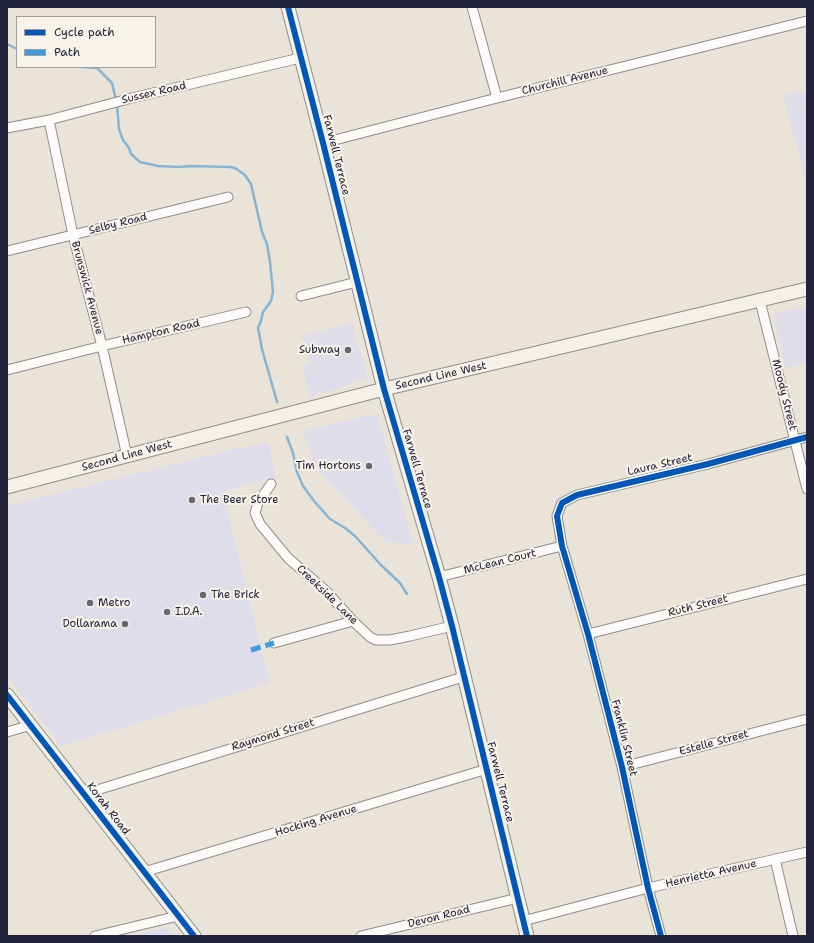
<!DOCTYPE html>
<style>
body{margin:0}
#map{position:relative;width:814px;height:943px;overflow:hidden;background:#eae4d8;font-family:"Shantell Sans",sans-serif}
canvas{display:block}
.frame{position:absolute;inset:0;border:8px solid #22223b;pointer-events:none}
.legend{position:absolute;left:16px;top:16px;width:140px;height:52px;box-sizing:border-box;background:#f7f3e8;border:1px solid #a29fa3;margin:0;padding:5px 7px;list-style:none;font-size:12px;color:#22223b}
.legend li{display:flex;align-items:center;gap:8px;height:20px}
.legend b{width:20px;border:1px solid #a29fa3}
</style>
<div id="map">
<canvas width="814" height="943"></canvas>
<div class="frame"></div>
<ul class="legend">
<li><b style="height:5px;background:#0057b8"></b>Cycle path</li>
<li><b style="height:5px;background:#3c9ce2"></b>Path</li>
</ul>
</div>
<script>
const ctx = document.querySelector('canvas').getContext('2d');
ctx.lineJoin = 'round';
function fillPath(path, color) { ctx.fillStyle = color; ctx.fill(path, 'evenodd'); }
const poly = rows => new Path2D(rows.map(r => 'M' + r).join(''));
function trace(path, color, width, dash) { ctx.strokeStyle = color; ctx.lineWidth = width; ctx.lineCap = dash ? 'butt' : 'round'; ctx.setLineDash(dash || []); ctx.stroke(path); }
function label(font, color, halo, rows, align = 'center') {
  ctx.font = font + ' "Shantell Sans",sans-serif'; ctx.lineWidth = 4; ctx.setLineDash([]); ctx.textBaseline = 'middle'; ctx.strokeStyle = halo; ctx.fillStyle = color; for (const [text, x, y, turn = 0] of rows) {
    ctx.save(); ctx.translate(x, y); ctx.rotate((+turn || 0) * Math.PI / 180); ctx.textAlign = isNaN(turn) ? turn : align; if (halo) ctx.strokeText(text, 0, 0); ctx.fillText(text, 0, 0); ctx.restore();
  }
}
const built = poly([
 [807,90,807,185,783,95],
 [807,306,807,363,785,368,773,314],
 [352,323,368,378,310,398,302,366,310,364,302,336],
 [377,414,413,544,386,542,315,468,303,431],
 [268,441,276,477,223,492,270,683,61,746,7,676,7,506],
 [166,927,173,936,131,936]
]);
const stream = poly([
 [7,44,17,49],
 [81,67,97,68,112,83,116,100],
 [117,105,119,129,123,140,129,148,131,154,140,162,158,166,177,167,192,166,230,167,235,168,245,175,251,184,262,232,267,244,270,262,273,292,271,301,263,312,261,321,258,328,262,349,277,402],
 [287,437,293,453,297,472,303,486,314,501,330,519,345,528,355,536,380,564,400,583,407,594]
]);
const street = poly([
 [472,7,497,98],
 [49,120,73,235,102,346,127,456],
 [7,128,49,120,132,98,300,58],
 [323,143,497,98,807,21],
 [7,251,228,197],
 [301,296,357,282],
 [760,301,807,489],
 [7,370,102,346,246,312],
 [271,484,258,503,255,513,260,524,288,558,327,592,353,621,370,637,376,640,390,640,410,636,452,626],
 [439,577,562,546],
 [588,634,807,579],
 [274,643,353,621],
 [7,732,31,725],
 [622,767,807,719],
 [84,794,463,677],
 [775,859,793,936],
 [144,872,487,769],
 [523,921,648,888,807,852],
 [95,936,178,916],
 [361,936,518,898],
 [661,936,648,888,622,767,588,634,562,546,557,516,562,503,577,495,708,464,807,437]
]);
const secondary = poly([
 [288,7,323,143,384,389,439,577,452,626,527,936],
 [7,487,384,389,807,289],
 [7,695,194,936]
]);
const quiet = poly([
 [251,650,274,643]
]);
const cycleway = poly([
 [288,7,323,143,384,389,439,577,452,626,527,936],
 [7,695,194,936],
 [661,936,648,888,622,767,588,634,562,546,557,516,562,503,577,495,708,464,807,437]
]);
const markers = [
 [348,350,4,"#686672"],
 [369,466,4,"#686672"],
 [192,500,4,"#686672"],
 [203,595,4,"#686672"],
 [90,603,4,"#686672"],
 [167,612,4,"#686672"],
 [125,624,4,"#686672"]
];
const streetNames = [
 ["Churchill Avenue",565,81,-14],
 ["Sussex Road",154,93,-13],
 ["Farwell Terrace",336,155,76],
 ["Selby Road",118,224,-14],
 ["Brunswick Avenue",87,288,75],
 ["Hampton Road",161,332,-13],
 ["Second Line West",441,376,-13],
 ["Moody Street",784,395,76],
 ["Second Line West",127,456,-15],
 ["Laura Street",660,465,-13],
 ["Farwell Terrace",417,469,74],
 ["McLean Court",500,562,-14],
 ["Creekside Lane",327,595,44],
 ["Ruth Street",698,606,-14],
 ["Raymond Street",273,735,-17],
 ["Franklin Street",624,738,76],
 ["Estelle Street",714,743,-15],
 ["Farwell Terrace",500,782,76],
 ["Korah Road",108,809,52],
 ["Hocking Avenue",316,821,-17],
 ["Henrietta Avenue",711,874,-13],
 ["Devon Road",439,917,-14]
];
const poiNames = [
 ["Subway",340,350,"right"],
 ["Tim Hortons",361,466,"right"],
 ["The Beer Store",200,500],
 ["The Brick",211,595],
 ["Metro",98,603],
 ["I.D.A.",175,612],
 ["Dollarama",117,624,"right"]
];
fillPath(built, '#dfddea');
trace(stream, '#85b5d2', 2.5);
trace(street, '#908d8a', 11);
trace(secondary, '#908d8a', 15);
trace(street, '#fcfbf9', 9);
trace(secondary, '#f4f1eb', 13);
trace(quiet, '#3c9ce2', 5, [10, 5]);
trace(cycleway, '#0057b8', 6);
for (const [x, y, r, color] of markers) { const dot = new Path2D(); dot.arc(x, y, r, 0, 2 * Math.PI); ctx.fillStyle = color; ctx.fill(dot); trace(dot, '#f7f3e8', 1.5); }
label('11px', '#22223b', '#f7f3e8', streetNames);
label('11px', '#22223b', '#f7f3e8', poiNames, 'left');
</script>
